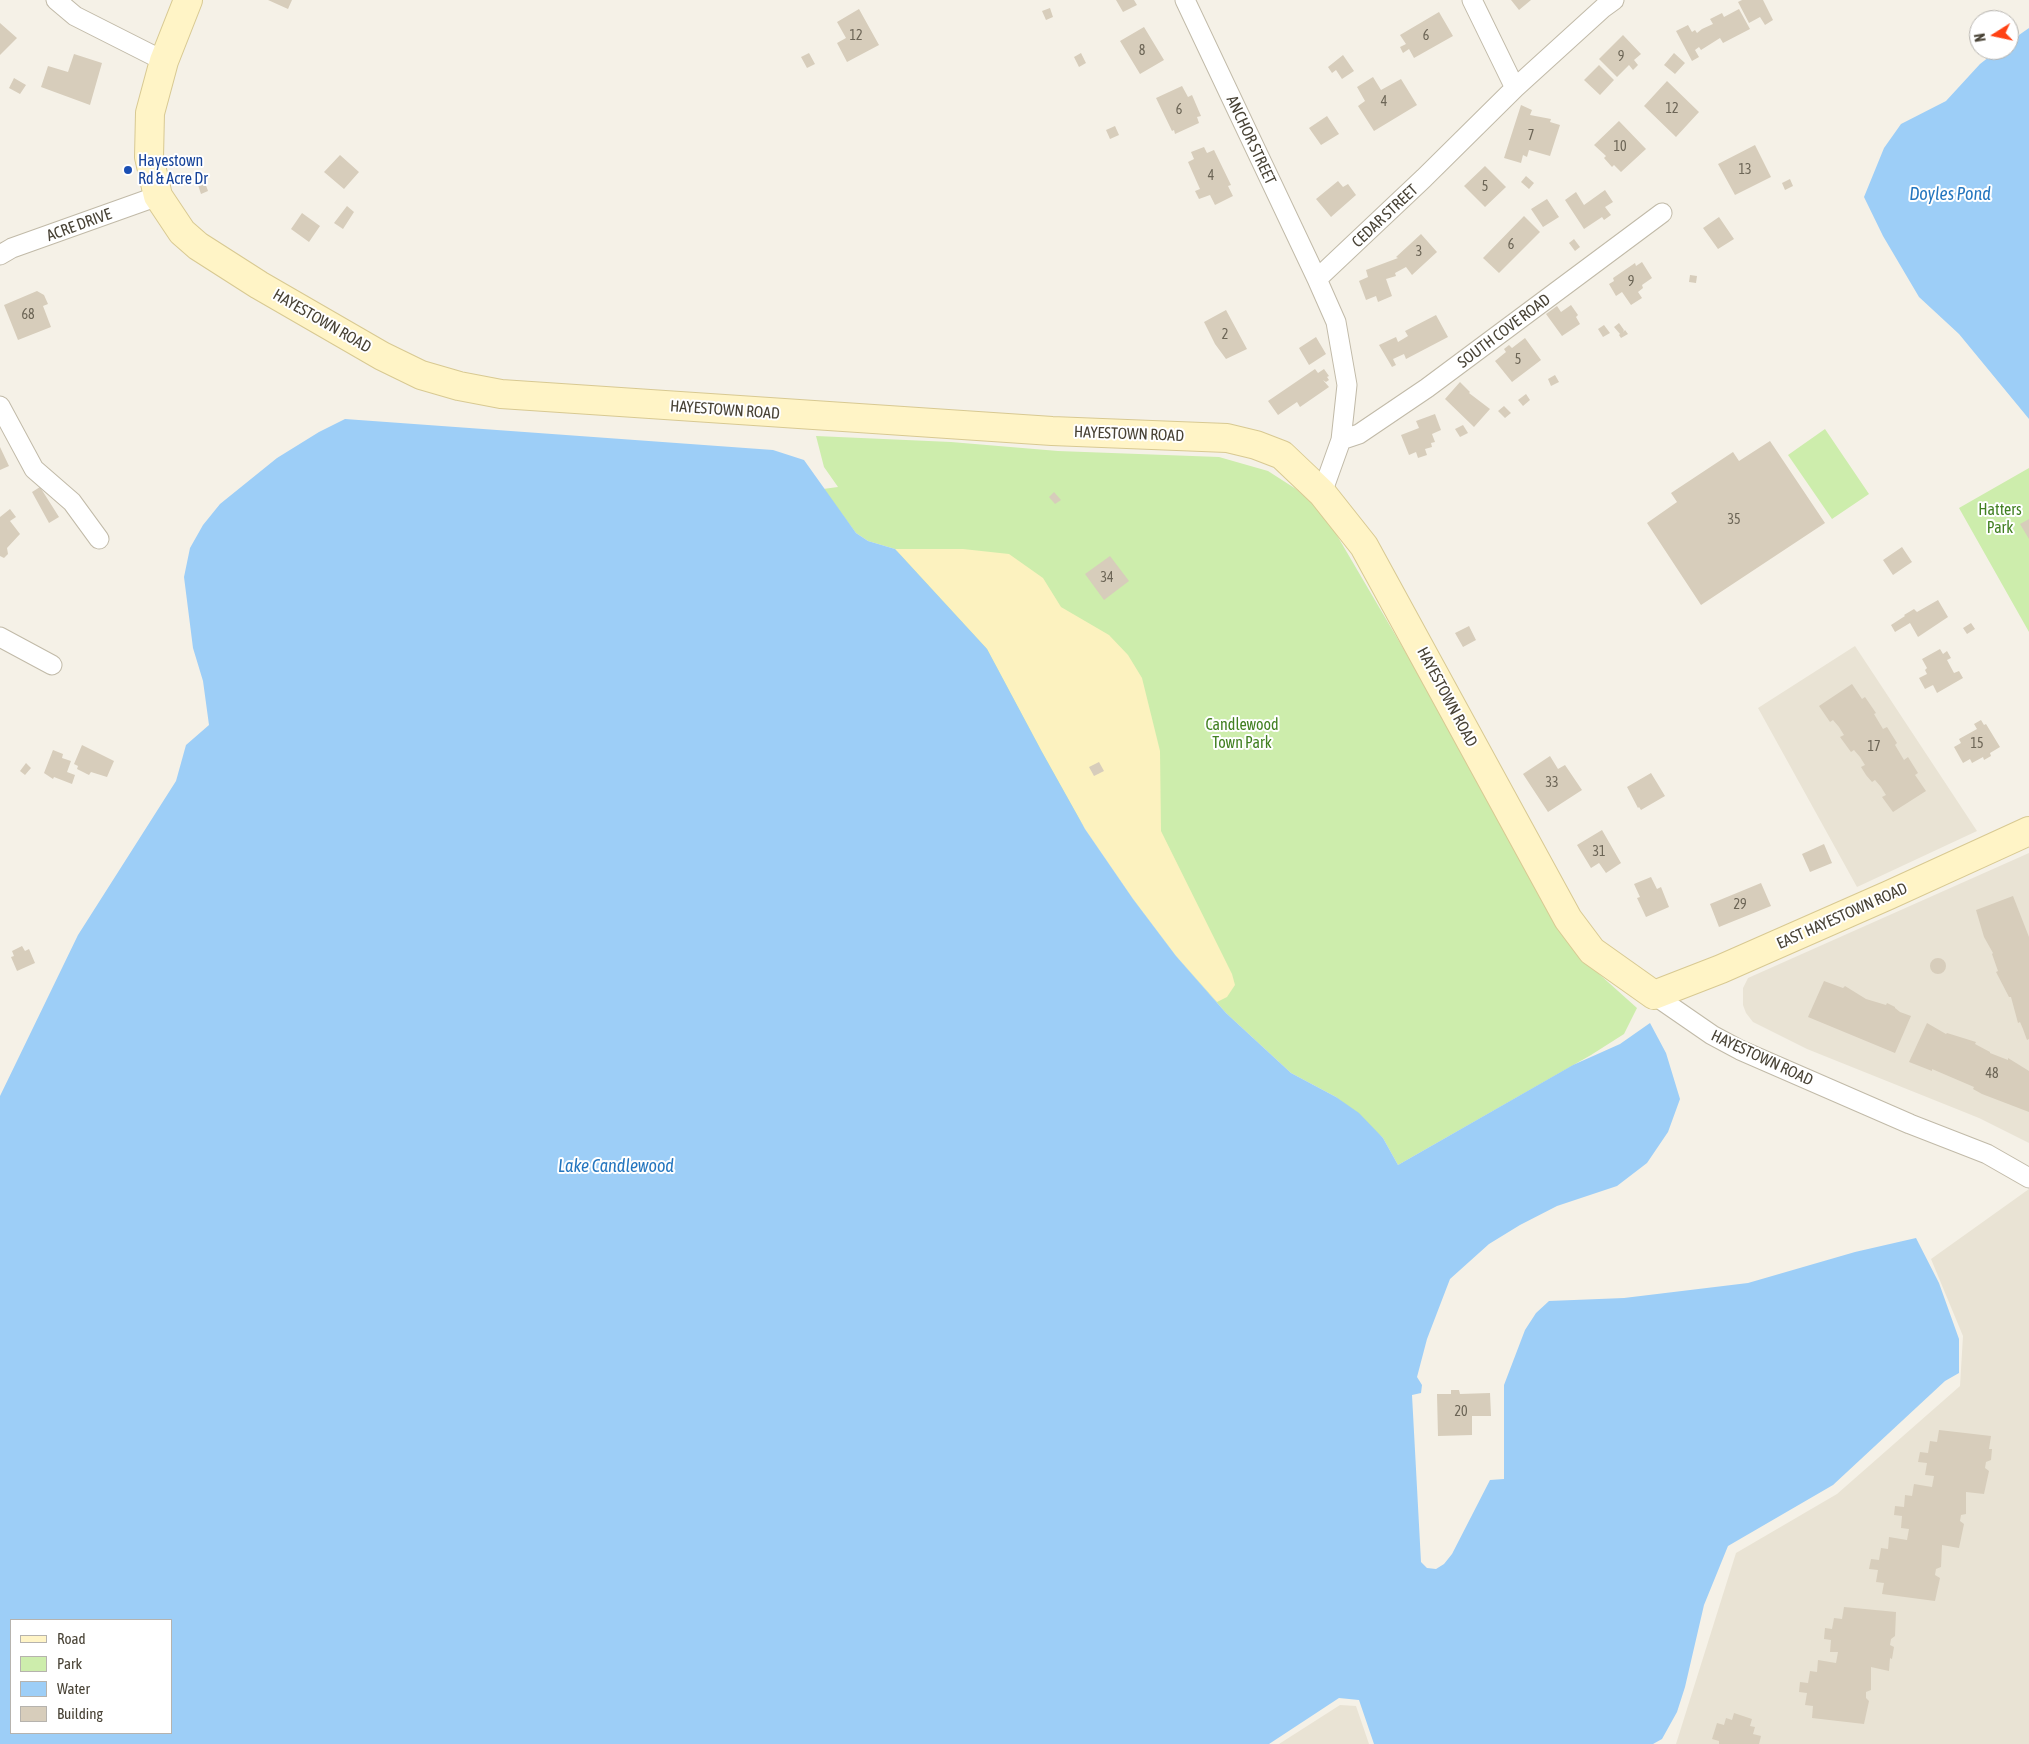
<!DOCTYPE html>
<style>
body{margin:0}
#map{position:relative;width:2029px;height:1744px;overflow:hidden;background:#f5f1e7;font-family:"Asap Condensed",sans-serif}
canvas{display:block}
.legend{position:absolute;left:10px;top:1619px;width:162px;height:115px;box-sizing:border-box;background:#fff;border:1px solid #b6b3ae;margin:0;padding:6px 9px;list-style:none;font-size:15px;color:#484235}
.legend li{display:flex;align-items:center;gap:10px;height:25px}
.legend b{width:25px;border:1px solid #b6b3ae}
.north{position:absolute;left:1969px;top:10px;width:50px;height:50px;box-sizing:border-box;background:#fff;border:1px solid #b6b3ae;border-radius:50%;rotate:260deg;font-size:14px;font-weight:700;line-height:20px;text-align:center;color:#484235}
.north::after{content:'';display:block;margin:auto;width:18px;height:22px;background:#ff4113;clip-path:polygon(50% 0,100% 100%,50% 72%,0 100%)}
</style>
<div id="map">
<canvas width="2029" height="1744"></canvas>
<ul class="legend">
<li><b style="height:6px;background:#fff4c6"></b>Road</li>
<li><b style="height:14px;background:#cdedac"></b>Park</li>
<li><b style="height:14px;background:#9dcef7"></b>Water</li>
<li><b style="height:14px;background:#d7cdbb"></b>Building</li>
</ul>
<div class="north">N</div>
</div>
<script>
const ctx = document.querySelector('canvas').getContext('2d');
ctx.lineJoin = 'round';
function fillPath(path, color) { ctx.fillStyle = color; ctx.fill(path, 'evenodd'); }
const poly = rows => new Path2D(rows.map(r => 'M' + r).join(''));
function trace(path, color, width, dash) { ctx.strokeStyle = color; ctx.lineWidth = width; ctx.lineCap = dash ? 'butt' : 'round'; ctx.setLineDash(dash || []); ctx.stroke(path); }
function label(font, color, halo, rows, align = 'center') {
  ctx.font = font + ' "Asap Condensed",sans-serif'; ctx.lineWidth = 4; ctx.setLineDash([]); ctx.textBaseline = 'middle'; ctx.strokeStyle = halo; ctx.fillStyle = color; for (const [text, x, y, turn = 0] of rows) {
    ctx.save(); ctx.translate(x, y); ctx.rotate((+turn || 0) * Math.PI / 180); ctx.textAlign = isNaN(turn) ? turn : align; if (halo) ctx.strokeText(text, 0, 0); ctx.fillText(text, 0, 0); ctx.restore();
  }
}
const residential = poly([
 [1855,646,1977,831,1857,887,1758,708],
 [2029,853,2029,1143,1979,1118,1807,1049,1753,1022,1746,1013,1743,1005,1743,988,1748,978],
 [2029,1189,2029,1744,1676,1744,1736,1553,1837,1494,1960,1386,1963,1336,1931,1259],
 [1340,1705,1356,1706,1369,1744,1279,1744]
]);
const green = poly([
 [1825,429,1869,494,1832,519,1788,455],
 [816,436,951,442,1058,451,1219,457,1268,471,1296,489,1325,515,1589,965,1637,1008,1624,1034,1591,1055,1398,1165,1383,1138,1336,1097,1291,1073,1226,1013,1176,956,1133,899,895,549,868,541,856,533,823,489,838,487,824,467],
 [2029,468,2029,632,1959,508]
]);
const sand = poly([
 [895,549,963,549,1009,554,1043,578,1061,607,1109,635,1128,655,1142,678,1160,751,1161,831,1232,974,1235,985,1227,997,1217,1002,1176,956,1133,899,1085,829,1042,752,987,649]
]);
const water = poly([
 [2029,28,2029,419,1959,334,1919,297,1883,236,1864,197,1884,148,1901,124,1946,101,1980,64,1998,50,2009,50,2009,42],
 [345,419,773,450,804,460,856,533,868,541,895,549,987,649,1042,752,1085,829,1133,899,1176,956,1226,1013,1291,1073,1336,1097,1359,1113,1383,1138,1398,1165,1573,1065,1620,1044,1650,1023,1666,1053,1680,1099,1668,1132,1647,1163,1617,1186,1557,1206,1520,1225,1489,1244,1450,1279,1427,1339,1417,1377,1422,1385,1421,1393,1412,1395,1421,1562,1427,1568,1436,1569,1444,1564,1452,1554,1490,1480,1504,1479,1504,1385,1525,1330,1536,1313,1549,1301,1624,1298,1748,1283,1855,1252,1916,1238,1939,1283,1959,1339,1959,1373,1945,1381,1833,1485,1728,1546,1704,1605,1685,1687,1677,1712,1662,1739,1653,1744,1374,1744,1359,1700,1339,1698,1269,1744,0,1744,0,1096,78,935,176,781,186,745,209,725,203,681,193,648,184,577,190,548,203,525,220,504,277,458,319,432],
 [171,1620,171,1733,11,1733,11,1620]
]);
const building = poly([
 [268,0,292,0,288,9],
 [1116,0,1134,0,1137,5,1123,12],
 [1511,0,1531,0,1519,10],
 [1742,0,1763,0,1773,20,1765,25,1760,17,1749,23,1738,2],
 [1050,8,1053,17,1046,20,1042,11],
 [859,9,879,45,847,62,837,43,846,38,837,22],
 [1739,9,1750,29,1723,43,1720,38,1701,50,1699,47,1695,50,1699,57,1692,61,1676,31,1688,25,1692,32,1695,30,1697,33,1702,29,1713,24,1710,19,1722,13,1724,17],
 [1439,12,1453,36,1414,58,1409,49,1403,53,1400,47,1406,44,1400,35],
 [0,23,17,38,0,55],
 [1144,27,1164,60,1140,74,1120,41],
 [1623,35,1641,54,1634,60,1638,65,1633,70,1629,65,1617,77,1599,59],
 [809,53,815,64,807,68,801,57],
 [1081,53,1086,63,1079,67,1074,57],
 [1674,53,1685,63,1675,74,1664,65],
 [74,54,102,63,90,105,41,87,48,66,68,72],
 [1343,55,1354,71,1342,79,1336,70,1332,73,1328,67],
 [1599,65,1614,80,1600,95,1584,80],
 [1373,77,1381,90,1401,79,1417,105,1374,131,1358,106,1365,101,1357,87],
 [14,78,26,85,20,94,9,88],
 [1667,81,1699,112,1676,137,1644,106],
 [1182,86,1188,97,1192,95,1201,116,1197,117,1199,123,1175,134,1174,130,1172,131,1156,98],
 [1521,105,1532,110,1530,115,1551,119,1550,122,1560,125,1550,156,1529,150,1527,157,1523,155,1521,163,1504,158],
 [1327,116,1339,134,1321,145,1309,128],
 [1619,121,1646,149,1621,172,1614,165,1612,167,1604,158,1606,156,1594,145],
 [1115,126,1119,135,1110,139,1106,130],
 [1755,145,1771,177,1735,195,1718,164],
 [1204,147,1207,153,1214,150,1231,185,1228,186,1233,196,1215,205,1210,195,1199,199,1195,191,1200,189,1188,162,1194,159,1191,152],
 [340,155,359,172,344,189,324,172],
 [1485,166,1506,187,1485,207,1464,186],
 [202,174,208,191,201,194,195,176],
 [1526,176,1534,183,1529,189,1521,182],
 [1790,179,1793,186,1785,190,1782,183],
 [1338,181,1343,187,1348,184,1356,195,1331,217,1316,199],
 [1605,190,1613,202,1605,207,1611,215,1604,220,1602,217,1584,229,1565,200,1576,192,1584,205],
 [1547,199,1559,217,1543,227,1531,209],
 [347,206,354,212,343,229,334,223],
 [302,213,320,226,309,242,291,229],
 [1524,216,1540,232,1499,273,1483,258],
 [1719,217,1734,239,1718,249,1703,228],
 [1421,234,1437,252,1412,275,1406,267,1395,273,1396,276,1386,279,1392,296,1378,302,1376,296,1366,300,1359,281,1368,277,1366,270,1398,258,1396,257],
 [1574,239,1580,247,1575,251,1569,243],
 [1642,262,1652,278,1642,285,1643,288,1638,292,1642,298,1631,305,1622,292,1616,296,1609,284,1614,281,1613,278,1635,263,1636,266],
 [1690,275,1697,276,1696,283,1689,282],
 [37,291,44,295,48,304,43,306,51,327,18,340,4,305],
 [1571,305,1578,315,1576,317,1580,324,1562,336,1546,314,1557,306,1561,312],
 [1226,310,1247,349,1226,359,1215,344,1204,322],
 [1436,315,1448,337,1406,359,1404,354,1393,359,1396,365,1392,367,1379,345,1396,337,1398,342,1408,336,1405,331],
 [1619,323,1624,330,1623,332,1625,330,1628,334,1621,338,1619,335,1620,334,1614,327],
 [1604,325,1610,333,1603,337,1598,329],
 [1316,337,1326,354,1309,365,1299,348],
 [1525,338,1541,360,1512,382,1495,361,1506,352,1504,349,1509,345,1512,348],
 [1315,369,1318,373,1324,369,1329,376,1327,377,1329,380,1326,382,1323,380,1329,387,1300,407,1297,402,1278,415,1268,401],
 [1555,375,1559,382,1551,386,1548,379],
 [1460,382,1470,392,1469,393,1490,409,1474,427,1445,399],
 [1526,394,1530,400,1523,406,1518,400],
 [1504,406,1511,413,1505,418,1498,411],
 [1435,414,1441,430,1432,434,1435,442,1431,443,1432,447,1425,449,1427,455,1418,458,1416,452,1409,455,1401,435,1419,428,1416,421],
 [1463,425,1468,433,1460,437,1455,429],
 [1770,441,1825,523,1701,605,1647,523,1677,502,1671,493,1733,452,1739,461],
 [0,447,9,466,0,470],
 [40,487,59,517,49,523,32,492],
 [1054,492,1061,500,1055,504,1049,497],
 [10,509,16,517,10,521,20,534,7,548,8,554,4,558,0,556,0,517],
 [2029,519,2029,539,2020,524],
 [1902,547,1912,562,1893,575,1883,560],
 [1110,556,1129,581,1104,600,1085,574],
 [1938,600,1948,617,1918,637,1910,623,1895,632,1891,625,1905,616,1904,615,1914,609,1917,612],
 [1971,623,1975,629,1967,634,1963,628],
 [1469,626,1476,640,1463,647,1455,633],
 [1940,649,1943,654,1947,651,1951,658,1947,660,1954,673,1959,671,1963,678,1937,693,1933,685,1925,689,1919,678,1927,674,1925,670,1927,668,1922,659],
 [1852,684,1862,699,1865,697,1876,713,1874,714,1883,729,1887,727,1897,743,1895,745,1904,760,1908,757,1918,773,1915,775,1926,791,1893,812,1882,797,1886,795,1881,787,1875,780,1872,782,1866,775,1861,767,1865,765,1860,757,1854,750,1851,752,1840,737,1844,735,1839,727,1833,720,1830,722,1819,706],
 [1981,720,1984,725,1986,724,2000,747,1990,753,1991,756,1984,760,1983,757,1972,763,1970,759,1963,763,1954,747,1961,743,1959,739,1977,729,1974,724],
 [82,745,114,761,107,777,91,772,89,775,77,769,78,766,74,764],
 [53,750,63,754,62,758,71,761,67,772,75,775,72,784,54,777,53,779,44,773],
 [1550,756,1558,769,1565,765,1582,790,1548,812,1523,774],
 [1099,762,1104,771,1094,776,1089,767],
 [26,763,31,768,25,775,20,771],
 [1651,773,1665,796,1641,810,1639,807,1638,808,1627,787],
 [1602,830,1621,863,1606,873,1599,863,1591,868,1577,845],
 [1824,844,1832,863,1810,872,1802,854],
 [1651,877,1657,889,1661,887,1669,907,1646,917,1637,898,1640,897,1634,884],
 [1761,883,1771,906,1719,927,1710,904],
 [2013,896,2029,937,2029,1039,2027,1040,2023,1029,2020,1022,2018,1023,2011,997,2009,997,1996,972,1998,971,1992,954,1993,953,1984,937,1976,910],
 [22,946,25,951,29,949,35,963,17,971,11,957,14,956,12,951],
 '1930 966a8 8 0 1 1 16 0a8 8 0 1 1-16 0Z',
 [1824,981,1843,988,1845,986,1866,999,1886,1005,1887,1003,1895,1007,1895,1008,1900,1012,1911,1016,1895,1053,1808,1017],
 [1927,1023,1946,1034,1947,1033,1976,1042,1975,1044,1990,1052,1990,1053,2008,1060,2008,1058,2029,1071,2029,1112,1982,1094,1973,1089,1974,1087,1932,1069,1932,1071,1909,1062],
 [1451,1390,1459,1390,1460,1394,1490,1393,1491,1416,1472,1416,1472,1435,1438,1436,1437,1394,1451,1394],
 [1939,1430,1991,1436,1989,1449,1992,1449,1991,1460,1986,1462,1985,1468,1989,1471,1984,1494,1966,1492,1966,1514,1961,1515,1960,1521,1964,1524,1959,1548,1942,1545,1941,1567,1936,1569,1935,1575,1940,1578,1935,1601,1882,1594,1884,1583,1876,1582,1878,1570,1869,1569,1871,1559,1879,1560,1881,1548,1888,1549,1889,1537,1907,1540,1909,1529,1901,1528,1902,1516,1894,1515,1895,1506,1904,1507,1905,1495,1912,1496,1914,1484,1932,1487,1934,1476,1925,1475,1927,1463,1918,1462,1920,1452,1928,1453,1930,1441,1937,1442],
 [1844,1607,1896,1612,1895,1636,1891,1639,1890,1645,1894,1647,1892,1659,1890,1658,1889,1671,1871,1667,1871,1690,1866,1692,1866,1698,1869,1701,1864,1724,1812,1718,1813,1706,1805,1705,1807,1693,1799,1692,1800,1682,1808,1683,1810,1671,1817,1672,1818,1660,1836,1663,1838,1652,1830,1652,1831,1640,1824,1639,1825,1628,1832,1629,1834,1618,1842,1619],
 [1734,1713,1752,1719,1750,1726,1755,1727,1753,1734,1761,1736,1759,1744,1719,1744,1719,1741,1712,1739,1717,1723,1724,1725,1726,1718,1732,1720]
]);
const street = poly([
 [56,0,75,16,164,61],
 [1185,0,1317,279],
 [1472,0,1515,88],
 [0,255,12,248,158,196],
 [0,406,34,469,72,502,99,539],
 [1341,440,1359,434,1427,388,1662,213],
 [1322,493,1341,440,1347,385,1336,322,1317,279,1424,178,1515,88,1603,8,1614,0],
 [0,637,52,665],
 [1654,995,1712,1035,1740,1050,1910,1124,1987,1154,2029,1178]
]);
const secondary = poly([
 [188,0,164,61,150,113,149,157,158,196,182,232,198,246,259,285,382,356,421,375,459,386,501,394,1052,431,1227,438,1256,445,1282,455,1322,493,1364,546,1568,919,1592,951,1654,995,1721,969,1889,895,2029,831]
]);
const markers = [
 [128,170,5,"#1a4fb4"]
];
const numberNames = [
 ["12",856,36],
 ["6",1426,36],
 ["8",1142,51],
 ["9",1621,57],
 ["4",1384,102],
 ["12",1672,109],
 ["6",1179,110],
 ["7",1531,136],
 ["10",1620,147],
 ["13",1745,170],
 ["4",1211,176],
 ["5",1485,187],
 ["6",1511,245],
 ["3",1419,252],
 ["9",1631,282],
 ["68",28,315],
 ["2",1225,335],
 ["5",1518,360],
 ["35",1734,520],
 ["34",1107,578],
 ["15",1977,744],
 ["17",1874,747],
 ["33",1552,783],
 ["31",1599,852],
 ["29",1740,905],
 ["48",1992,1074],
 ["20",1461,1412]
];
const streetNames = [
 ["ANCHOR STREET",1251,140,65],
 ["CEDAR STREET",1385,216,-43],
 ["ACRE DRIVE",79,225,-20],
 ["HAYESTOWN ROAD",322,321,30],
 ["SOUTH COVE ROAD",1504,331,-37],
 ["HAYESTOWN ROAD",725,410,4],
 ["HAYESTOWN ROAD",1129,434,2],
 ["HAYESTOWN ROAD",1447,697,62],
 ["EAST HAYESTOWN ROAD",1842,916,-24],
 ["HAYESTOWN ROAD",1762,1058,25]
];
const transitNames = [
 ["Hayestown",138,161],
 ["Rd & Acre Dr",138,179]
];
const parkNames = [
 ["Hatters",2000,510],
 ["Park",2000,528],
 ["Candlewood",1242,725],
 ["Town Park",1242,743]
];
const waterNames = [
 ["Doyles Pond",1950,194],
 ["Lake Candlewood",616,1166]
];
fillPath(residential, '#e9e3d4');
fillPath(green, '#cdedac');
fillPath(sand, '#fcf2bf');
fillPath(water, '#9dcef7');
fillPath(building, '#d7cdbb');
trace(street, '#c1baa8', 21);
trace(secondary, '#d8c992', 30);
trace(street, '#fff', 19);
trace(secondary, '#fff4c6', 28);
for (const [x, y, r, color] of markers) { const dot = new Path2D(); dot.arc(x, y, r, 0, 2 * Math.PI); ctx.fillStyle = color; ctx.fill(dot); trace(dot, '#fff', 2); }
label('14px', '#6c6556', null, numberNames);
label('16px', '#484235', '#fff', streetNames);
label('16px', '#164399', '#fff', transitNames, 'left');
label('16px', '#428022', '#fff', parkNames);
label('italic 18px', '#2476bf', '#fff', waterNames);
</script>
